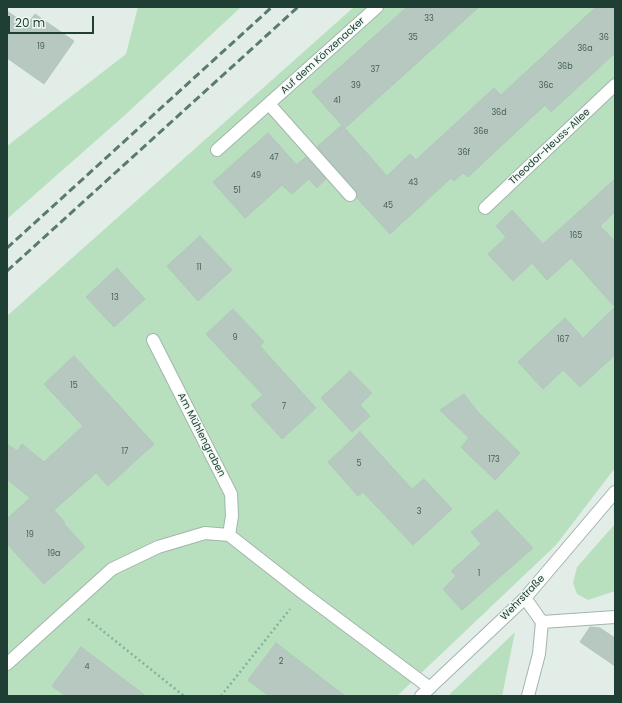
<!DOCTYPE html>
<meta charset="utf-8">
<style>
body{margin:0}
#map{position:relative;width:622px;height:703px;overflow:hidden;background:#e1ede6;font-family:Poppins,sans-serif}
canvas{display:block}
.frame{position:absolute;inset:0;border:8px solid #203f34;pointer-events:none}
.scale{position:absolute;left:8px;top:16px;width:86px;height:18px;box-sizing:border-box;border:2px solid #203f34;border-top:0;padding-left:5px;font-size:12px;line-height:14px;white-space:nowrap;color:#203f34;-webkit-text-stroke:3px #f1f9f4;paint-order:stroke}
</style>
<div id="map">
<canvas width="622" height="703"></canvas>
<div class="frame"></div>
<div class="scale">20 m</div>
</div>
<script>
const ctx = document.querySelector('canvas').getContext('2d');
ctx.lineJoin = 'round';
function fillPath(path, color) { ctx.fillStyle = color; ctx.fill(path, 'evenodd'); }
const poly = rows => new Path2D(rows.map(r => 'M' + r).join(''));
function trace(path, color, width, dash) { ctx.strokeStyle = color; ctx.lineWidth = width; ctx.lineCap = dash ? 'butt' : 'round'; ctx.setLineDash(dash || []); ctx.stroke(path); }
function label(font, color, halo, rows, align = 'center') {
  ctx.font = font + ' Poppins,sans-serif'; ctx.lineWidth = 3; ctx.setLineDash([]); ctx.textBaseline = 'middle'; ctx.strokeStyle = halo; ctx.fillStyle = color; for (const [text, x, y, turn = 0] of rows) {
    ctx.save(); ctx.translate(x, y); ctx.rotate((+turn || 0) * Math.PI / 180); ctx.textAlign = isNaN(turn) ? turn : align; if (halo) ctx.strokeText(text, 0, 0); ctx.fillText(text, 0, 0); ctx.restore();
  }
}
const green = poly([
 [138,7,241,7,125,115,7,219,7,146,126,54],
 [354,7,615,7,615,468,556,545,397,696,7,696,7,316],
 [615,524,615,591,588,600,577,594,573,583,577,567],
 [515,632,502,696,448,696]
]);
const building = poly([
 [407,7,479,7,345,128,342,125,387,176,410,154,416,160,494,88,501,95,596,7,615,7,615,53,551,112,545,105,468,177,463,173,454,181,451,178,390,234,357,198,356,190,317,147,342,125,312,92,407,7],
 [7,11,27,25,35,14,74,41,44,84,7,58,7,11],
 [268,133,304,173,296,165,306,157,326,179,317,188,309,179,292,194,282,185,245,218,213,182,268,133],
 [615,179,615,212,600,226,615,241,615,307,571,258,547,280,532,263,513,281,488,254,506,237,496,226,512,210,543,244,615,179],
 [200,236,232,270,198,301,167,266,200,236],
 [117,268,145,299,114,327,86,297,117,268],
 [615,307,615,355,580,387,563,370,543,389,518,362,565,318,583,338,615,307],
 [233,309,264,342,260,346,316,408,282,439,251,405,263,395,206,334,233,309],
 [74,356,154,444,108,486,96,473,54,510,65,523,64,524,85,547,44,584,7,544,7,519,30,498,7,479,7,444,17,451,22,444,44,462,83,426,44,384,74,356],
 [350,371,372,393,360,405,370,416,352,432,321,398,350,371],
 [464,394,477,411,520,453,495,480,461,447,469,438,440,410,464,394],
 [360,432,412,489,424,479,452,509,413,545,363,492,358,496,328,462,360,432],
 [497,510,533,548,462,610,443,589,456,576,451,571,481,544,471,532,497,510],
 [590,627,600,628,615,638,615,666,580,642,590,627],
 [276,643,345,696,269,696,248,680,276,643],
 [81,647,146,696,66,696,52,686,81,647]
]);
const path = poly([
 [88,619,184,696],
 [221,696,290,609]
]);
const service = poly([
 [542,622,615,617]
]);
const minor = poly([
 [269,104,350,195],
 [217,150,377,7],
 [485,208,615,85],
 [153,340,231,494,232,516,229,535],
 [525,598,542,622,539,654,528,696],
 [7,664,112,569,158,547,205,533,229,535,303,593,430,688],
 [421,696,525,598,615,492]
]);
const rail = poly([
 [7,248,272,7],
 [7,271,298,7]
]);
const numberNames = [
 ["33",429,19],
 ["35",413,38],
 ["36",604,38],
 ["19",41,47],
 ["36a",585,49],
 ["36b",565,67],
 ["37",375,70],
 ["39",356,86],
 ["36c",546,86],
 ["41",337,101],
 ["36d",499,113],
 ["36e",481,132],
 ["36f",464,153],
 ["47",274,158],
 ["49",256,176],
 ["43",413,183],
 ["51",237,191],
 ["45",388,206],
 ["165",576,236],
 ["11",199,268],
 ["13",115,298],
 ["9",235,338],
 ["167",563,340],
 ["15",74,386],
 ["7",284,407],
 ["17",125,452],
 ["173",494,460],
 ["5",359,464],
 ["3",419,512],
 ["19",30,535],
 ["19a",54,554],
 ["1",479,574],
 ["2",281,662],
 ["4",87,667]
];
const streetNames = [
 ["Auf dem Könzenacker",323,56,-42],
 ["Theodor-Heuss-Allee",550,147,-43],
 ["Am Mühlengraben",201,435,63],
 ["Wehrstraße",523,598,-46]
];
fillPath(green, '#b8e0bf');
fillPath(building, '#b6c8bf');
trace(building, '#b2c7bd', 1);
trace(service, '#a3b5ad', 14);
trace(minor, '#a3b5ad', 14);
trace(path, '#7eb39e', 2.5, [2, 3]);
trace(service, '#fff', 12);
trace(minor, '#fff', 12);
trace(rail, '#5a7a6f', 3, [8, 4]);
label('8px', '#466157', null, numberNames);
label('10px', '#203f34', '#f1f9f4', streetNames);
</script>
